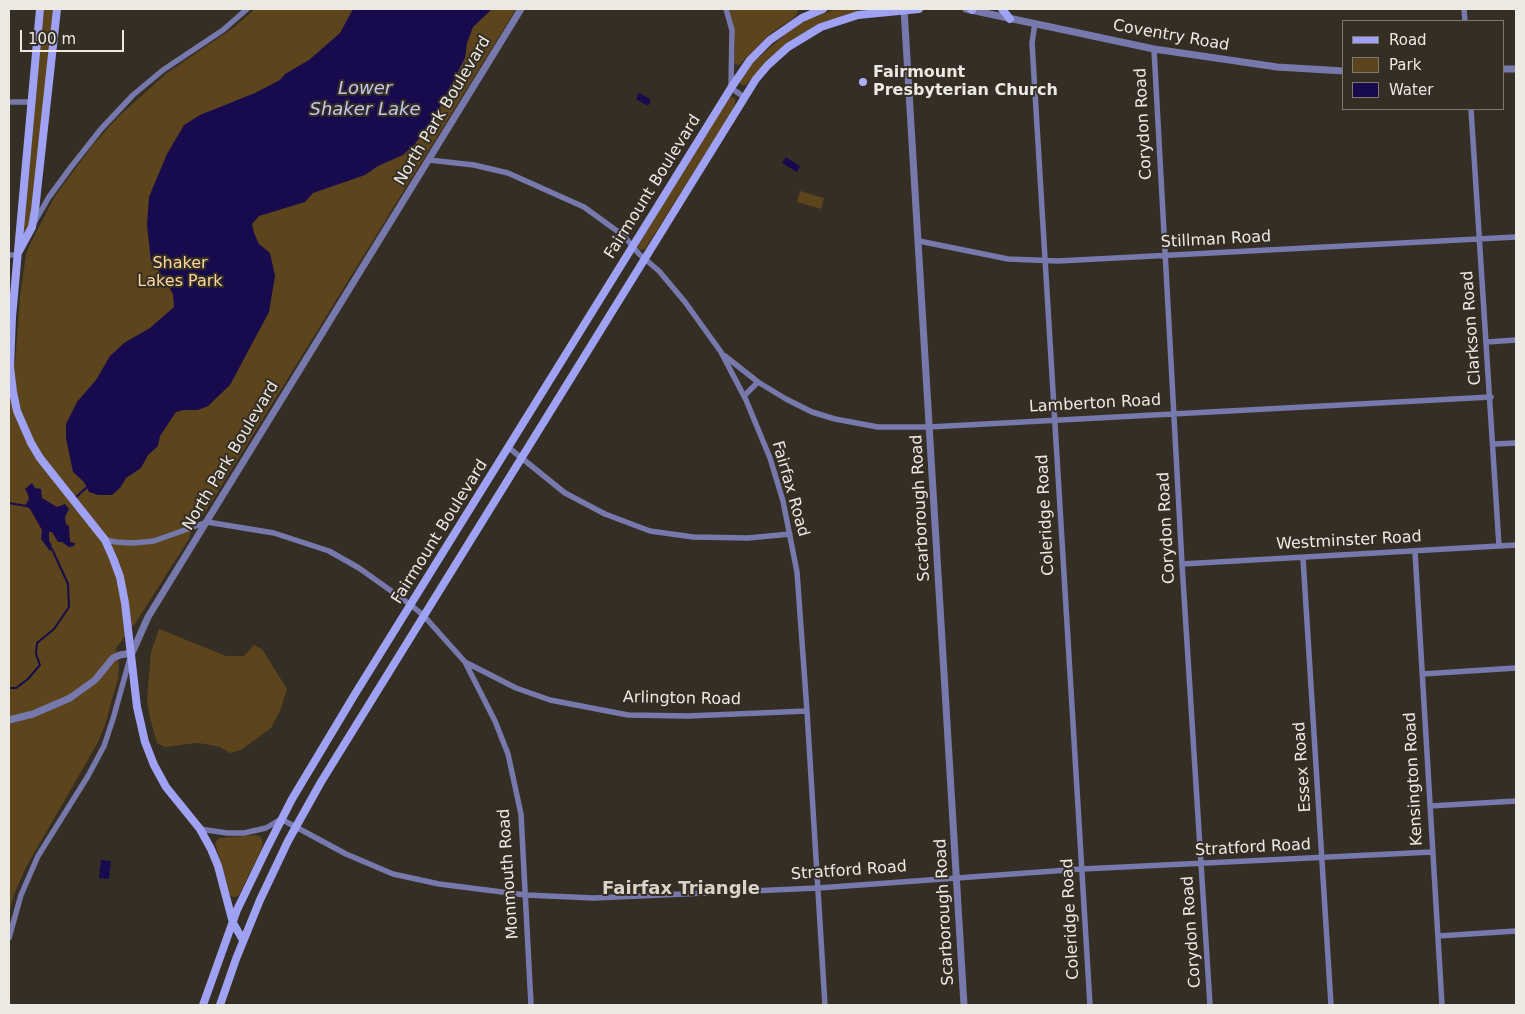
<!DOCTYPE html>
<style>
body{margin:0}
#map{position:relative;width:1525px;height:1014px;overflow:hidden;background:#352e25;font-family:"DejaVu Sans",sans-serif}
canvas{display:block}
.frame{position:absolute;inset:0;border:10px solid #ece8e2;pointer-events:none}
.legend{position:absolute;left:1342px;top:20px;width:162px;height:90px;box-sizing:border-box;background:#352e25;border:1px solid #7e7871;margin:0;padding:6px 9px;list-style:none;font-size:15px;color:#ece8e2}
.legend li{display:flex;align-items:center;gap:10px;height:25px}
.legend b{width:25px;border:1px solid #7e7871}
.scale{position:absolute;left:20px;top:30px;width:104px;height:22px;box-sizing:border-box;border:2px solid #ece8e2;border-top:0;padding-left:6px;font-size:15px;line-height:18px;white-space:nowrap;color:#ece8e2;-webkit-text-stroke:4px #352e25;paint-order:stroke}
</style>
<div id="map">
<canvas width="1525" height="1014"></canvas>
<div class="frame"></div>
<ul class="legend">
<li><b style="height:6px;background:#9fa2f3"></b>Road</li>
<li><b style="height:14px;background:#5c441c"></b>Park</li>
<li><b style="height:14px;background:#180b4d"></b>Water</li>
</ul>
<div class="scale">100 m</div>
</div>
<script>
const ctx = document.querySelector('canvas').getContext('2d');
ctx.lineJoin = 'round';
function fillPath(path, color) { ctx.fillStyle = color; ctx.fill(path, 'evenodd'); }
const poly = rows => new Path2D(rows.map(r => 'M' + r).join(''));
function trace(path, color, width, dash) { ctx.strokeStyle = color; ctx.lineWidth = width; ctx.lineCap = dash ? 'butt' : 'round'; ctx.setLineDash(dash || []); ctx.stroke(path); }
function label(font, color, halo, rows, align = 'center') {
  ctx.font = font + ' "DejaVu Sans",sans-serif'; ctx.lineWidth = 4; ctx.setLineDash([]); ctx.textBaseline = 'middle'; ctx.strokeStyle = halo; ctx.fillStyle = color; for (const [text, x, y, turn = 0] of rows) {
    ctx.save(); ctx.translate(x, y); ctx.rotate((+turn || 0) * Math.PI / 180); ctx.textAlign = isNaN(turn) ? turn : align; if (halo) ctx.strokeText(text, 0, 0); ctx.fillText(text, 0, 0); ctx.restore();
  }
}
const green = poly([
 [40,9,57,9,35,210,17,255],
 [255,9,516,9,204,514,194,521,189,539,136,622,116,648,119,665,118,678,105,725,96,746,26,867,14,895,9,913,9,363,15,363,20,298,26,254,30,244,55,196,92,146,117,118,167,73,233,28],
 [729,9,798,9,797,14,792,19,771,33,739,65,735,64,734,61,735,45,733,24],
 [836,9,857,9,856,12,820,23,790,41,773,55,746,85,742,85,740,83,740,79,752,63,788,32,805,21],
 [732,97,735,99,735,104,732,111,645,249,641,250,638,248,639,244,727,99],
 [800,191,824,198,821,209,797,202],
 [159,629,226,656,244,656,254,645,262,649,287,689,280,711,271,728,241,750,230,753,220,747,205,744,196,743,165,747,157,743,150,718,147,699,151,652],
 [256,835,261,837,263,843,261,850,239,895,236,897,233,897,230,895,215,843,219,838]
]);
const water = poly([
 [353,9,492,9,473,27,467,43,465,58,436,115,415,144,403,155,378,166,365,175,313,193,305,202,259,216,252,224,254,233,259,244,270,253,275,276,269,312,230,385,208,406,198,410,184,410,176,412,160,436,158,446,148,455,141,468,126,478,120,488,112,495,98,495,89,492,84,482,73,472,66,438,66,424,77,402,96,380,110,356,124,343,150,328,174,307,173,294,164,278,151,261,147,225,149,197,167,154,184,125,200,115,255,93,280,80,285,74,309,60,340,33],
 [640,93,651,100,648,106,636,99,638,94],
 [786,157,800,166,797,172,782,163],
 [32,483,35,488,41,489,42,498,57,507,65,504,69,509,65,517,66,524,69,526,70,542,75,543,74,546,69,547,62,542,58,542,52,532,49,532,49,540,52,547,50,551,41,539,42,530,30,509,25,506,29,499,27,492,25,489],
 [101,860,111,861,109,879,99,878]
]);
const stream = poly([
 [74,499,86,488],
 [9,503,26,506],
 [9,688,16,688,28,679,40,665,36,654,37,643,54,629,69,607,68,584,52,549]
]);
const minor = poly([
 [726,9,732,30,731,88,744,97],
 [1464,9,1465,21],
 [1035,23,1032,43,1090,1005],
 [1154,49,1182,564,1210,1005],
 [9,102,31,102],
 [1471,109,1499,546],
 [429,160,474,165,508,173,584,207,624,236,639,254,659,271,685,302,721,352,746,400,770,458,783,501,797,572,807,711,825,1005],
 [34,223,49,197,71,167,101,129,133,95,163,70,223,30,247,9],
 [919,241,1008,259,1058,261,1516,237],
 [9,255,17,255],
 [1487,342,1516,340],
 [725,356,758,382,786,399,812,412,835,419,878,427,929,427,1491,397],
 [744,396,758,382],
 [1494,444,1516,443],
 [508,447,565,493,605,514,650,531,693,537,748,538,790,534],
 [105,540,116,542,133,543,154,541,207,522,274,533,329,551,359,568,411,605,424,616,465,662,516,688,550,700,628,715,688,716,807,711],
 [1415,552,1442,1005],
 [1303,558,1331,1005],
 [1182,564,1516,545],
 [465,662,495,721,508,754,521,814,531,1005],
 [1422,674,1516,668],
 [1430,806,1516,801],
 [200,829,227,833,244,833,266,828,281,819,346,854,393,874,439,884,526,895,594,898,818,888,1082,869,1432,852],
 [1438,936,1516,931],
 [9,938,21,895,38,856,88,776,104,746,113,719,130,658]
]);
const tertiary = poly([
 [904,9,964,1005],
 [966,9,1154,49,1277,67,1344,71],
 [1504,69,1516,69],
 [9,720,33,714,70,698,95,680,113,658,120,655,132,653,148,617,521,9]
]);
const secondary = poly([
 [40,9,12,317,10,367,13,392,17,411,31,443,40,458,105,540,113,558,120,577,125,603,137,707,145,742,154,765,166,787,200,829,211,849,218,866,233,923,243,940],
 [971,9,972,10],
 [1002,9,1010,19],
 [19,251,32,227,35,210,57,9],
 [203,1005,237,910,266,850,292,799,355,694,731,88,750,60,770,40,802,18,823,9],
 [220,1005,236,959,260,900,288,841,321,782,756,79,768,65,788,47,821,27,858,15,919,9]
]);
const markers = [
 [863,82,5,"#acaffb"]
];
const streetNames = [
 ["Coventry Road",1171,36,10],
 ["North Park Boulevard",443,111,-59],
 ["Corydon Road",1144,124,-93],
 ["Fairmount Boulevard",653,187,-58],
 ["Stillman Road",1216,240,-3],
 ["Clarkson Road",1472,328,-94],
 ["Lamberton Road",1095,404,-3],
 ["North Park Boulevard",231,456,-59],
 ["Fairfax Road",790,489,74],
 ["Scarborough Road",921,508,-93],
 ["Coleridge Road",1046,515,-93],
 ["Corydon Road",1167,528,-93],
 ["Fairmount Boulevard",440,532,-58],
 ["Westminster Road",1349,541,-3],
 ["Arlington Road",682,699,1],
 ["Essex Road",1303,767,-94],
 ["Kensington Road",1414,779,-93],
 ["Stratford Road",1253,848,-3],
 ["Stratford Road",849,871,-4],
 ["Monmouth Road",509,874,-94],
 ["Scarborough Road",945,912,-93],
 ["Coleridge Road",1071,919,-93],
 ["Corydon Road",1192,932,-94]
];
const poiNames = [
 ["Fairmount",873,73],
 ["Presbyterian Church",873,91]
];
const parkNames = [
 ["Shaker",180,264],
 ["Lakes Park",180,282]
];
const waterNames = [
 ["Lower",365,89],
 ["Shaker Lake",365,110]
];
const neighbourhoodNames = [
 ["Fairfax Triangle",681,889]
];
fillPath(green, '#5c441c');
fillPath(water, '#180b4d');
trace(stream, '#180b4d', 2);
trace(minor, '#7779ac', 5.5);
trace(tertiary, '#7779ac', 7);
trace(secondary, '#9fa2f3', 8);
for (const [x, y, r, color] of markers) { const dot = new Path2D(); dot.arc(x, y, r, 0, 2 * Math.PI); ctx.fillStyle = color; ctx.fill(dot); trace(dot, '#352e25', 2); }
label('16px', '#ece8e2', '#352e25', streetNames);
label('bold 16px', '#ece8e2', '#352e25', poiNames, 'left');
label('16px', '#fcd69d', '#352e25', parkNames);
label('italic 18px', '#c3c6ef', '#352e25', waterNames);
label('bold 18px', '#dcd3c7', '#352e25', neighbourhoodNames);
</script>
